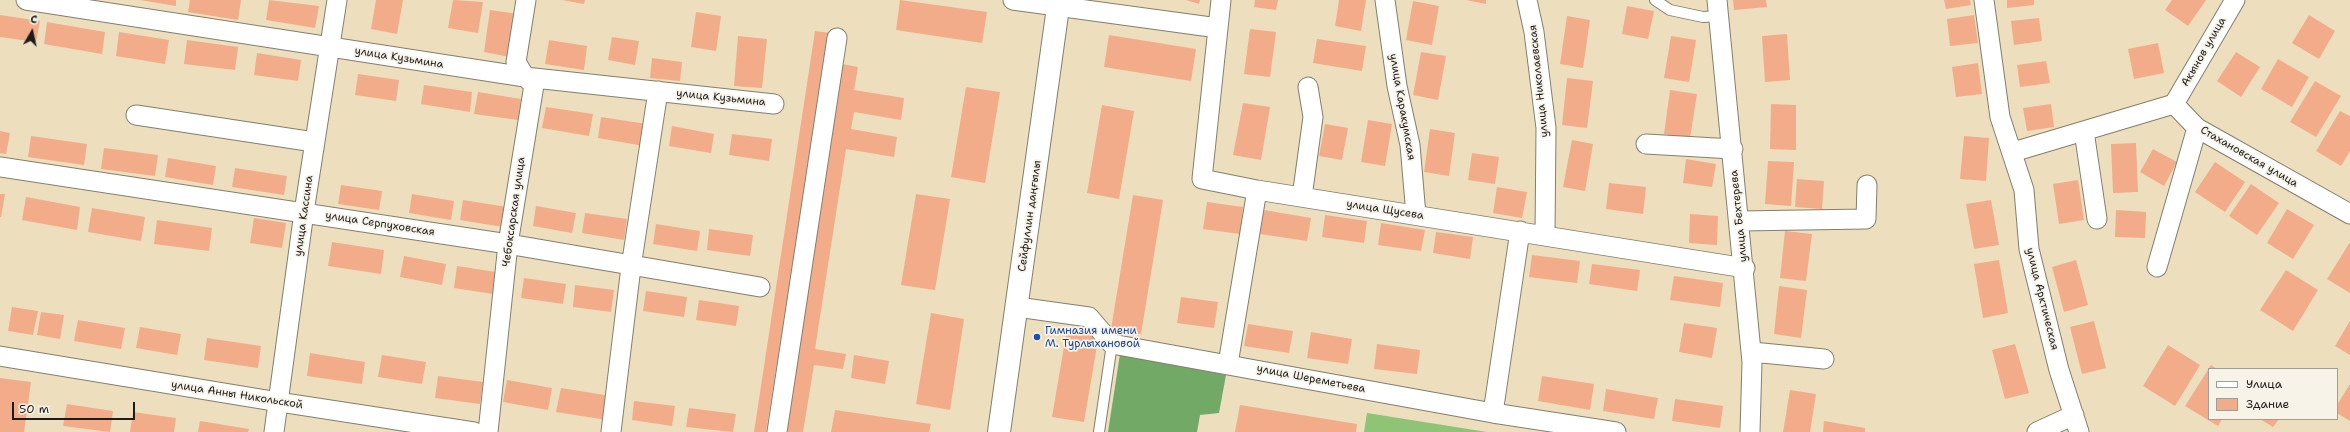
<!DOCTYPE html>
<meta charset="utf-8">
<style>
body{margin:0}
#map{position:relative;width:2350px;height:432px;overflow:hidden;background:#eddfbe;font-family:"Shantell Sans",sans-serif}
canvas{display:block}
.legend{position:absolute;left:2208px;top:368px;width:130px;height:52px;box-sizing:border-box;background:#f7f3e8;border:1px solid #9f9d96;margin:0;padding:5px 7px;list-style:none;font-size:12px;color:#1c1c1c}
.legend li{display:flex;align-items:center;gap:8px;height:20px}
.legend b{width:20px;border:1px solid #9f9d96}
.north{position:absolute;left:12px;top:12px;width:40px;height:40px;-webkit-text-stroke:3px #f7f3e8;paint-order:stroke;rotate:9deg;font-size:11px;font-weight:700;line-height:16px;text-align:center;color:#1c1c1c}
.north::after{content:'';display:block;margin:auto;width:14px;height:18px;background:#1c1c1c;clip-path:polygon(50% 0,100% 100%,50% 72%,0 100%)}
.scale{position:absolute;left:12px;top:402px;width:123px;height:18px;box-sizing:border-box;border:2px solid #1c1c1c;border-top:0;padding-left:5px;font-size:12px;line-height:14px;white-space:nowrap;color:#1c1c1c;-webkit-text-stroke:3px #f7f3e8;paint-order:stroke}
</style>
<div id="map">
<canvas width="2350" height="432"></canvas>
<ul class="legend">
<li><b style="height:5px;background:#fff"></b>Улица</li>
<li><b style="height:11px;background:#f2ac89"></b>Здание</li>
</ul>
<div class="north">С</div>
<div class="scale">50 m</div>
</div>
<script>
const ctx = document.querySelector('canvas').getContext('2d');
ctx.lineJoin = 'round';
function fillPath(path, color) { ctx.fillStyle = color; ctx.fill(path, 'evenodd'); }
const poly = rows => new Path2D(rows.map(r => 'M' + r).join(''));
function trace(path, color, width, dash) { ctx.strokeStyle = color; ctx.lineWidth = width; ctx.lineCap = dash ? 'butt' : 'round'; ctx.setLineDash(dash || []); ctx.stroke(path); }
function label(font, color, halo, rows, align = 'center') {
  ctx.font = font + ' "Shantell Sans",sans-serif'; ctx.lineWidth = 3.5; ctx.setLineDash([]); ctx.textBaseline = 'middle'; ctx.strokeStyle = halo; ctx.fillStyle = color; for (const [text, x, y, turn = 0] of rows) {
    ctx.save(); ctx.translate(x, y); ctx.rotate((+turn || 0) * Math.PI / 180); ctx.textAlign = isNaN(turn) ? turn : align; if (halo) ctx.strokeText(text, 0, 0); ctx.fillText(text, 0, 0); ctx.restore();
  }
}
const green = poly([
 [1367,413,1487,432,1364,432]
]);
const forest = poly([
 [1120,354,1226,375,1219,413,1200,415,1197,432,1108,432]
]);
const building = poly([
 [140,0,176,0,176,6],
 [190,0,241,0,238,20,188,12],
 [269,0,319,6,315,28,266,20],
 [376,0,403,0,397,34,371,29],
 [453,0,483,2,478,33,448,28],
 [562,0,585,0,584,4],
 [900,0,987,12,982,43,896,30],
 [1186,0,1200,0,1199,4],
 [1255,0,1278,0,1276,10,1254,7],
 [1339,0,1366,0,1361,31,1335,26],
 [1466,0,1486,0,1486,4],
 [1733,0,1766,0,1767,7,1734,10],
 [1944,0,1970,0,1971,5,1946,9],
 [2007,0,2034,0,2034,5,2007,8],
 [2172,0,2206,0,2188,26,2165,10],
 [1413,1,1439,6,1432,45,1406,40],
 [1627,6,1654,11,1648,39,1622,34],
 [490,10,518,14,510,57,484,52],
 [696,12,721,16,716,51,691,47],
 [0,15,40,21,36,42,0,37],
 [1974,15,1978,43,1950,46,1947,19],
 [2309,15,2335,31,2319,59,2292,43],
 [1567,16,1590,20,1583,68,1560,64],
 [2039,18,2042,41,2014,45,2011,21],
 [47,22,105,32,102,54,44,44],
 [1250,29,1276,32,1270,77,1244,74],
 [815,31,830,33,766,432,754,432],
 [119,32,169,40,165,64,116,56],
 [1787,34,1790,80,1765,82,1762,36],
 [1109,35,1196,49,1191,81,1104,67],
 [738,36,767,39,762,88,734,86],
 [1671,36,1696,40,1689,82,1664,78],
 [612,37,639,41,635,65,608,60],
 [1317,39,1366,46,1362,71,1313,63],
 [187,40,238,47,235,70,184,64],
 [549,40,587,46,584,70,545,64],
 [2158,43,2164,73,2134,79,2128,49],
 [1421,52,1446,56,1438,100,1413,95],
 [2236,52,2260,67,2241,97,2217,81],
 [257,53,301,60,298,81,254,75],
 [652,58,682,62,680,81,650,78],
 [2278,59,2309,77,2292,107,2261,89],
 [2046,61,2050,83,2020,87,2017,65],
 [1978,63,1982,94,1956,97,1952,67],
 [842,64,858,67,854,90,904,98,901,120,854,112,851,129,897,137,894,157,846,149,815,349,846,354,843,369,814,365,803,432,783,432],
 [358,74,399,80,396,101,355,95],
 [1567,78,1593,81,1587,128,1562,125],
 [2315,81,2341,96,2316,137,2290,122],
 [424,85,472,92,470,112,421,104],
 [966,87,1000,92,985,183,951,177],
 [1670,90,1697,94,1690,138,1664,134],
 [478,92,521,99,518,120,474,114],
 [1243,103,1270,107,1261,160,1233,155],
 [1771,104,1796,105,1796,150,1770,149],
 [2051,104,2054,127,2027,131,2023,108],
 [1102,105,1134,111,1119,199,1087,193],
 [546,107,593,114,589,136,542,128],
 [2340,111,2350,116,2350,151,2341,166,2316,151],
 [601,117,647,124,644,146,598,138],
 [1368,120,1392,124,1385,166,1361,162],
 [1325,124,1348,128,1342,160,1319,156],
 [672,126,714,134,711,153,669,146],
 [1430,129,1455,133,1449,176,1424,172],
 [0,131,10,133,6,154,0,153],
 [732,134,772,139,769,161,729,155],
 [31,136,87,144,84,165,28,157],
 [1964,136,1989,138,1986,181,1960,179],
 [1572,140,1593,144,1585,191,1563,187],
 [2136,143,2138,192,2113,193,2111,144],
 [104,148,158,155,155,176,101,169],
 [2153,149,2177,162,2164,186,2140,172],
 [1472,153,1499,157,1495,184,1468,180],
 [168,158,216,166,213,185,165,177],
 [1686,159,1716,164,1712,187,1683,183],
 [1768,161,1794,162,1791,206,1765,204],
 [2215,162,2245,182,2225,212,2195,192],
 [235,168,287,176,284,195,232,187],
 [1797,179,1824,181,1822,209,1795,207],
 [2078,180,2084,220,2059,224,2053,184],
 [1609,183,1646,187,1643,214,1606,209],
 [2251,184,2279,203,2257,235,2229,216],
 [341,185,382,191,379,210,338,204],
 [1497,187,1527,192,1522,218,1493,213],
 [0,194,5,194,1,217,0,217],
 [412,194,454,201,451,220,409,213],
 [916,194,950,199,935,290,901,285],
 [1133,195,1163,200,1141,334,1111,329],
 [26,197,80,207,77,230,22,220],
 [463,200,507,207,503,227,460,220],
 [1991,200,1999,245,1974,249,1966,204],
 [1207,202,1243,207,1240,234,1203,229],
 [536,206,576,213,572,233,533,226],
 [92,208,145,217,141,241,88,232],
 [2287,209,2314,225,2293,259,2267,243],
 [1264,210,1311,218,1307,241,1260,234],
 [2116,210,2146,212,2145,238,2115,237],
 [585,213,627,219,624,240,582,233],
 [1690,214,1718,216,1717,245,1689,243],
 [1325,215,1367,221,1364,243,1322,237],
 [254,218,286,223,282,248,250,243],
 [157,220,212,228,209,251,154,244],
 [1381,223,1425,230,1421,251,1378,245],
 [656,224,700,231,697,251,653,244],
 [709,229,753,235,750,256,707,250],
 [1785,231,1812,234,1806,281,1780,278],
 [1436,232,1473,237,1470,259,1433,253],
 [332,242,384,250,381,274,328,266],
 [2350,242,2350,293,2327,279],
 [1532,255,1580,261,1577,283,1529,277],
 [404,256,446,264,442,285,400,277],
 [1999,260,2008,313,1983,318,1974,264],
 [2076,260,2088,305,2064,312,2052,267],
 [1592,264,1640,270,1637,291,1589,284],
 [457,266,496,272,493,294,454,288],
 [2286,270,2318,290,2293,331,2260,310],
 [1674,276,1723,283,1720,307,1670,300],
 [524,278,566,284,563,304,521,298],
 [575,285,614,290,611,312,573,307],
 [1779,286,1807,290,1801,338,1774,334],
 [646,291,687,297,684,317,643,311],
 [1181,297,1218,302,1214,328,1177,323],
 [699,300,739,306,736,326,696,320],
 [12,307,38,311,33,335,8,331],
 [41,312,64,315,60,339,37,335],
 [931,313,964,319,950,410,916,404],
 [78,320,125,328,121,349,74,341],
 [2094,321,2106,368,2082,374,2070,327],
 [2350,321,2350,355,2335,346],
 [1684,323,1717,328,1712,358,1679,352],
 [1248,324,1293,331,1289,353,1244,346],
 [140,327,181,334,177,355,136,348],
 [1067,329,1099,334,1084,422,1052,417],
 [1311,332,1352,339,1348,364,1307,358],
 [207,338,261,346,258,368,204,360],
 [1377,344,1420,350,1417,374,1374,369],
 [2015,344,2029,393,2005,399,1992,350],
 [2168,345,2200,365,2175,406,2143,386],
 [310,353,365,362,362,384,307,376],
 [382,355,426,362,422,384,378,377],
 [854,355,889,361,885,384,851,378],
 [2211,365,2217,369,2209,369,2209,419,2222,419,2218,426,2185,406],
 [438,376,483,382,480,404,435,398],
 [1542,376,1594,384,1590,410,1538,401],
 [0,378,31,382,24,432,0,432],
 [507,380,552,388,548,410,503,402],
 [2350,384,2350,421,2337,413,2337,405],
 [561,388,611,396,607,420,556,412],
 [1606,389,1658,398,1654,419,1603,411],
 [1790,390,1816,394,1810,432,1783,432],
 [1675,399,1723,406,1720,428,1672,421],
 [634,401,675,406,672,426,632,420],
 [67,404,113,411,110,432,63,426],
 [1240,405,1357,424,1356,432,1235,432],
 [689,408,736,414,733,432,686,427],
 [835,410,931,424,929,432,831,432],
 [133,412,176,418,174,432,130,432],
 [2260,419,2279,419,2273,427],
 [200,421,249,429,248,432,198,432],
 [1824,421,1865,428,1865,432,1823,432]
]);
const service = poly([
 [1655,0,1670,10,1703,17,1719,16],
 [1099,432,1112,344]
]);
const minor = poly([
 [26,0,525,77,774,104],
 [1013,0,1218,28],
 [1221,0,1202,179,1257,190,1745,268],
 [1385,0,1397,86,1410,145,1416,215],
 [1527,0,1534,32,1546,128,1545,235],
 [1717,0,1752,362,1750,432],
 [1984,0,2000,117,2024,190,2029,249,2059,370,2079,432],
 [2174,104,2197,128,2350,214],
 [2174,104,2235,0],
 [136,115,314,142],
 [2084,131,2097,219],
 [1646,144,1733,149],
 [2013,152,2174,104],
 [0,167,508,244,760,287],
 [1302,197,1313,117,1308,87],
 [1740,221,1866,219,1867,185],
 [2157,267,2197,128],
 [1017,307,1089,317,1112,344,1493,413,1616,432],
 [1752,352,1824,359],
 [0,356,279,402,474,432],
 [1228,364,1257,190],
 [1493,413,1520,231],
 [274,432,304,212,337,0],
 [488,432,508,244,534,85,525,77,516,62,526,0],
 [611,432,631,267,658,91],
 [777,432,837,38],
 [2037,432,2074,415]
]);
const secondary = poly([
 [999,432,1059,0]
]);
const markers = [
 [1037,337,4,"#1a4fb4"]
];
const streetNames = [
 ["Акынов улица",2204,52,-60],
 ["улица Кузьмина",399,58,9],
 ["улица Николаевская",1539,81,-96],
 ["улица Кузьмина",721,98,6],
 ["улица Каракумская",1402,107,80],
 ["Стахановская улица",2249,157,30],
 ["улица Щусева",1385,210,9],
 ["Чебоксарская улица",514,212,-82],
 ["улица Кассина",304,216,-82],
 ["Сейфуллин даңғылы",1030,216,-82],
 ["улица Бехтерева",1739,216,-96],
 ["улица Серпуховская",380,224,9],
 ["улица Арктическая",2042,299,76],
 ["улица Шереметьева",1311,379,11],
 ["улица Анны Никольской",237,395,9]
];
const transitNames = [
 ["Гимназия имени",1045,331],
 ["М. Турлыхановой",1045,344]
];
fillPath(green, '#8fc375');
fillPath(forest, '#73a966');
fillPath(building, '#f2ac89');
trace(service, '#847e6d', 12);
trace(minor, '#847e6d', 21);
trace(secondary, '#847e6d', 24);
trace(service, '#fff', 10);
trace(minor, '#fff', 19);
trace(secondary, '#fff', 22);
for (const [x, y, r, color] of markers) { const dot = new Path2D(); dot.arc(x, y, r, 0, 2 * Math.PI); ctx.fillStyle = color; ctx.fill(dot); trace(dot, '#f7f3e8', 1.5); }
label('11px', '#1c1c1c', '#f7f3e8', streetNames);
label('11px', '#164399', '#f7f3e8', transitNames, 'left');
</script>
